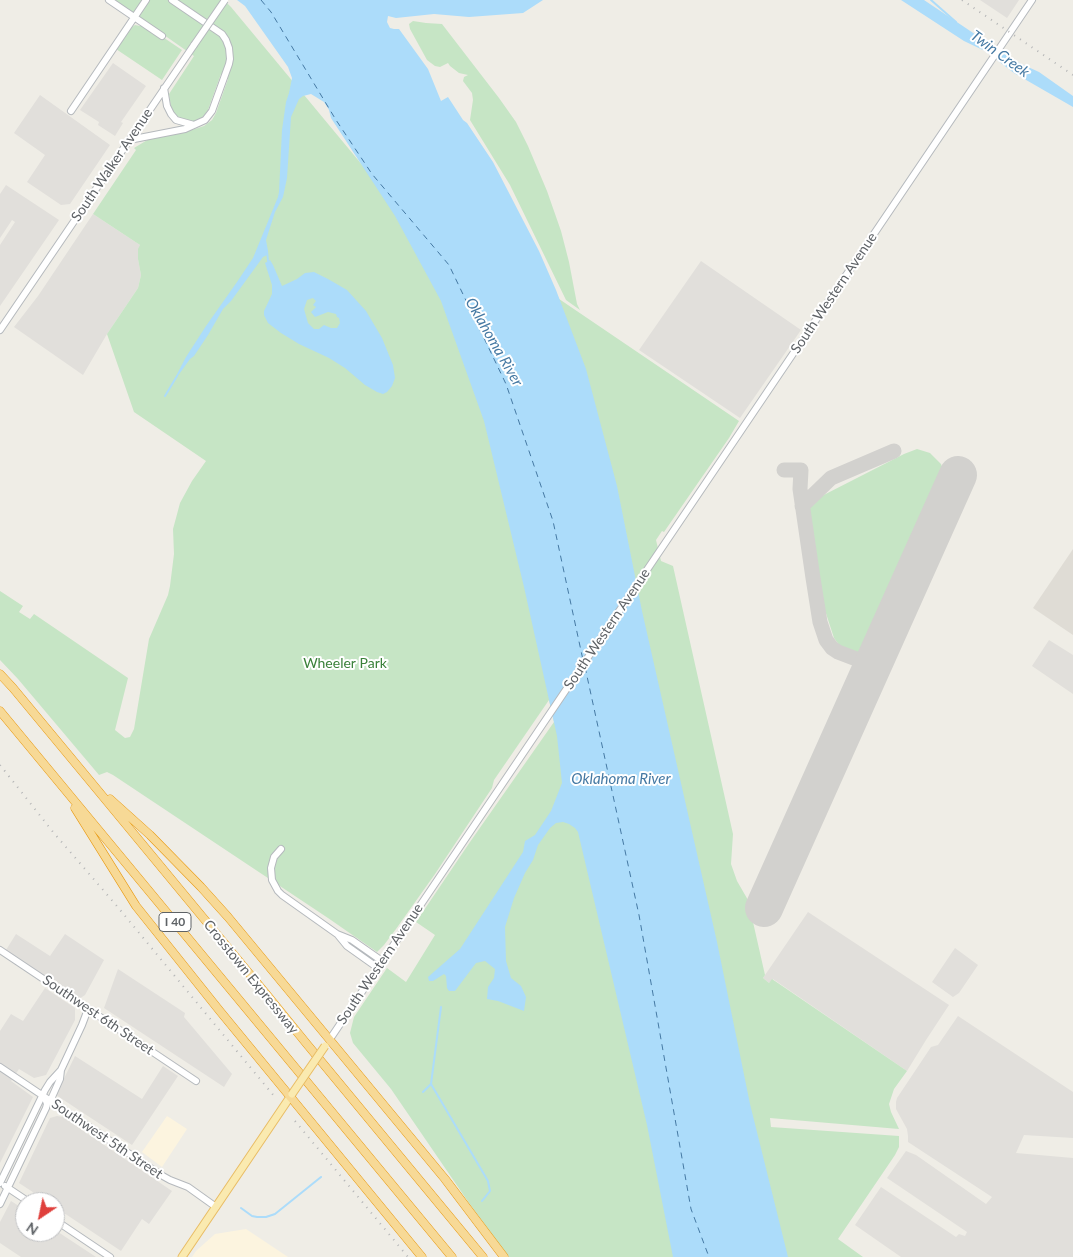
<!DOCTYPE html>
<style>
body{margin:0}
#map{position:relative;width:1073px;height:1257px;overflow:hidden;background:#efede6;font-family:Lato,sans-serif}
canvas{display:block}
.north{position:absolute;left:15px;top:1192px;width:50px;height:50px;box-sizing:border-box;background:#fff;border:1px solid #bfc0c2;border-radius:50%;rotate:214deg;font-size:14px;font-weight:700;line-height:20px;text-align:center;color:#5e6266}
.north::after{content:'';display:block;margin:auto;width:18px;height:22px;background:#df403c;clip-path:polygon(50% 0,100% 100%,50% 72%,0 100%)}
</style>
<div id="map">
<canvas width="1073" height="1257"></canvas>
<div class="north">N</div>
</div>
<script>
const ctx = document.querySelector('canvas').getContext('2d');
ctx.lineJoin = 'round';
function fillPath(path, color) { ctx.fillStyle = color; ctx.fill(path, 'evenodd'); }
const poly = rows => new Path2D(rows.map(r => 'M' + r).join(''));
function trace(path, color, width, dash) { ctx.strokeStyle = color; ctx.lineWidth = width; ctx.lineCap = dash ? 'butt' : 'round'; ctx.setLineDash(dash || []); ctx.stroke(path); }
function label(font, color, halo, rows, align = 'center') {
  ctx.font = font + ' Lato,sans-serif'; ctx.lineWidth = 4; ctx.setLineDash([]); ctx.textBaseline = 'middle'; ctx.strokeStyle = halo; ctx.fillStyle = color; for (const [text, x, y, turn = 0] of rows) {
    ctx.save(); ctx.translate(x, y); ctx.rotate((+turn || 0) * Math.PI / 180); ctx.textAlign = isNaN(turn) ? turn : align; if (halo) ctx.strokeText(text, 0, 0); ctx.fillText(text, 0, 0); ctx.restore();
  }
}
const commercial = poly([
 [167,1116,187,1129,162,1167,142,1152],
 [246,1229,288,1257,192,1257,196,1251,215,1234]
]);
const industrial = poly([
 [980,0,1019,0,1007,18],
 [113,63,146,86,121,122,123,123,115,136,98,125,99,122,80,110],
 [40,95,110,145,70,204,61,205,27,182,45,155,14,133],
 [6,185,59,220,0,306,0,245,15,222,12,220,0,238,0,194],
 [93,214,140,245,138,259,141,275,138,288,107,334,83,375,14,327,38,296],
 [701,261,801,330,740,418,639,350],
 [1049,640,1073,655,1073,694,1032,666],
 [808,912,949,1005,926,1040,907,1071,773,979,769,983,763,978],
 [16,934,50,956,65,934,104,960,85,995,79,999,6,950],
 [955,948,978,965,959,993,953,997,932,982],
 [118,969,185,1013,184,1017,232,1074,224,1087,104,1008],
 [45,988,75,1008,75,1020,46,1075,34,1078,19,1069,11,1081,33,1097,0,1163,0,1031,11,1014,23,1021],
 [958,1016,1073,1092,1073,1138,1024,1135,1016,1153,1073,1158,1073,1257,901,1257,855,1225,881,1187,956,1237,959,1234,965,1236,967,1232,887,1178,906,1151,916,1155,986,1204,992,1197,908,1142,908,1136,907,1129,896,1109,896,1102,897,1098,931,1047,938,1045],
 [75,1056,142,1099,163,1066,178,1076,132,1145,56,1095],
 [57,1116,63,1117,172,1191,149,1224,142,1219,121,1251,55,1207,55,1202,48,1202,19,1183,50,1118],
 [11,1201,25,1210,25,1232,55,1232,55,1230,96,1257,21,1257,0,1243,0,1222]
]);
const education = poly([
 [1073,549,1073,635,1033,608]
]);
const green = poly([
 [114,0,224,0,231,7,363,166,739,421,729,438,664,532,662,531,656,540,661,561,673,566,733,834,731,864,737,881,748,900,765,975,763,978,769,983,772,979,907,1071,894,1089,889,1104,891,1112,899,1129,770,1118,771,1127,899,1136,899,1147,895,1155,838,1239,863,1257,509,1257,469,1203,391,1089,353,1043,350,1033,354,1017,387,968,406,982,435,935,416,922,470,842,554,722,549,700,494,780,492,788,435,874,396,929,384,945,377,952,328,918,113,775,107,772,99,775,18,679,0,660,0,591,23,606,19,612,30,619,34,614,128,678,115,730,125,738,130,737,134,729,149,639,168,595,170,586,174,554,173,529,176,518,180,503,192,481,206,461,134,412,107,334,138,288,141,275,138,259,138,249,140,245,93,214,136,150,134,148,149,139,195,129,204,126,212,120,216,113,228,79,221,74,208,110,202,118,193,122,179,118,173,113,171,107,169,94,194,56],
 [413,21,426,23,442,24,499,98,516,122,528,146,547,191,561,231,569,262,577,304,580,310,566,300,510,185,470,120,473,100,472,93,463,81,464,77,468,75,459,73,450,66,448,63,440,67,435,66,427,60,410,29,409,24],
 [142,23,182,50,162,80,116,49,131,28,135,25,140,26],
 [917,449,930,453,941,464,946,477,861,656,839,645,834,638,820,595,807,509,810,502,904,454]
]);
const water = poly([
 [237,0,543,0,523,13,469,17,434,14,396,18,388,16,387,22,390,28,394,29,399,29,428,69,441,101,448,97,463,120,467,123,493,162,539,251,556,290,586,369,617,486,642,611,717,942,750,1104,788,1257,673,1257,647,1125,578,832,575,828,569,824,563,822,556,823,550,828,538,845,533,860,525,873,514,898,505,927,506,961,511,978,521,986,526,997,524,1011,498,1001,487,999,488,987,494,978,495,969,485,961,476,963,455,991,449,991,447,988,446,976,444,974,433,981,429,981,428,977,460,949,523,852,525,841,535,835,551,811,562,783,557,736,524,587,484,421,441,301,395,216,331,118,329,110,324,102,311,94,303,96,299,99,291,117,287,178,283,197,275,212,266,240,268,251,267,255,263,257,231,301,223,309,208,335,194,356,190,359,177,377,176,376,186,357,206,326,237,282,253,258,278,197,279,192,282,130,286,102,289,93,292,78,288,67,245,6],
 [901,0,924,0,1015,61,1039,72,1073,96,1073,107,1014,73,985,51,964,41],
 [270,260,273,265,282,286,297,279,305,273,314,272,328,279,347,290,366,311,382,338,393,365,395,378,392,386,387,392,383,394,377,392,365,385,345,368,329,358,299,344,281,333,268,323,264,315,264,311,272,294,272,285,265,263],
 [313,298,316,301,313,305,316,307,311,312,315,317,328,312,336,314,337,317,339,318,340,323,337,328,331,328,324,325,319,329,314,329,308,323,304,309,307,300]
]);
const stream = poly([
 [931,0,956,22],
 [267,251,268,261],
 [165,396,177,376],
 [431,1084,488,1181,490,1191,482,1201],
 [423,1092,431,1084,441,1007],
 [241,1208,252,1216,257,1217,266,1217,275,1214,321,1177]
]);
const ferry = poly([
 [261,0,271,12,336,120,372,174,449,265,506,384,553,521,583,660],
 [585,667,639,915,691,1209,709,1257]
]);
const taxiway = poly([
 [784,470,801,470,800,489,813,578,820,622,826,640,832,648,838,652,872,665],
 [802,506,831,478,894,451]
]);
const runway = poly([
 [764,908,958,475]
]);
const secondary = poly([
 [109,0,162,36],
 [164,88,167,106,171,114,176,120,194,125],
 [71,111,146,0],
 [129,140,185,129,205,120,212,111,229,64,230,59,229,48,226,40,222,34,172,0],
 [0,330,194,45],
 [281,849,274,857,271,868,272,880,278,891,282,895,337,934,352,940,382,961],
 [338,935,347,946,378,968],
 [0,950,196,1081],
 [330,1039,1032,0],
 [0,1067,161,1175,170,1180,188,1187,216,1207],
 [53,1102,52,1097,60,1079,61,1070,82,1025,88,1009],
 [0,1183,45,1090,50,1082,61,1070],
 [5,1186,29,1202],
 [0,1204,46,1108,47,1104,45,1098],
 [55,1220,110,1257]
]);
const primary = poly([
 [182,1257,292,1094]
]);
const highway = poly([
 [0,674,13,688,81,770,267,995,306,1043,483,1257],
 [0,711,452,1257],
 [110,799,150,835,201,887,228,917,445,1179,504,1257],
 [75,808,136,906,219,1010,422,1257]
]);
const rail = poly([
 [962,0,1073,75],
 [0,765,53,832,116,905,274,1096],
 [295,1121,408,1257]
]);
const secondaryBridge = poly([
 [194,45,225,0]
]);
const primaryBridge = poly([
 [292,1094,325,1046]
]);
const shields = [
 [175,922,32]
];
const shieldNames = [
 ["I 40",175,922]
];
const streetNames = [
 ["South Walker Avenue",112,165,-56],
 ["South Western Avenue",834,293,-56],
 ["South Western Avenue",607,629,-56],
 ["South Western Avenue",380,964,-56],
 ["Crosstown Expressway",251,977,51],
 ["Southwest 6th Street",98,1015,34],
 ["Southwest 5th Street",107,1139,34]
];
const parkNames = [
 ["Wheeler Park",345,663]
];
const waterNames = [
 ["Twin Creek",1000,54,36],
 ["Oklahoma River",494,342,60],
 ["Oklahoma River",621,779]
];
fillPath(commercial, '#fcf4df');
fillPath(industrial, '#e1dfdb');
fillPath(education, '#dfdcd5');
fillPath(green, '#c6e5c5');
fillPath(water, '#acdcfa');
trace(stream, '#acdcfa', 2);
trace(ferry, '#4579a3', 1, [6, 5]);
trace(taxiway, '#d2d1ce', 15);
trace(runway, '#d2d1ce', 38);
trace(secondary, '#b5b9bd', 8);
trace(primary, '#e9bd65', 9);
trace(highway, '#e8980e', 9);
trace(secondary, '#fff', 6);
trace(primary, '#faeab0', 7);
trace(highway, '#f7d996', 8);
trace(rail, '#b4b5b6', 2, [1, 6]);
trace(secondaryBridge, '#b5b9bd', 8, []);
trace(primaryBridge, '#e9bd65', 9, []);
trace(secondaryBridge, '#fff', 6);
trace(primaryBridge, '#faeab0', 7);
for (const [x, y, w] of shields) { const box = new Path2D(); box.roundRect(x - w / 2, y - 9.5, w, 19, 4); ctx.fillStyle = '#fff'; ctx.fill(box); trace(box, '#5e6266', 1); }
label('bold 12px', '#5e6266', null, shieldNames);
label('14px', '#5e6266', '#fff', streetNames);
label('14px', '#3a813a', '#fff', parkNames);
label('italic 15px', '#4579a3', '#fff', waterNames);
</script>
